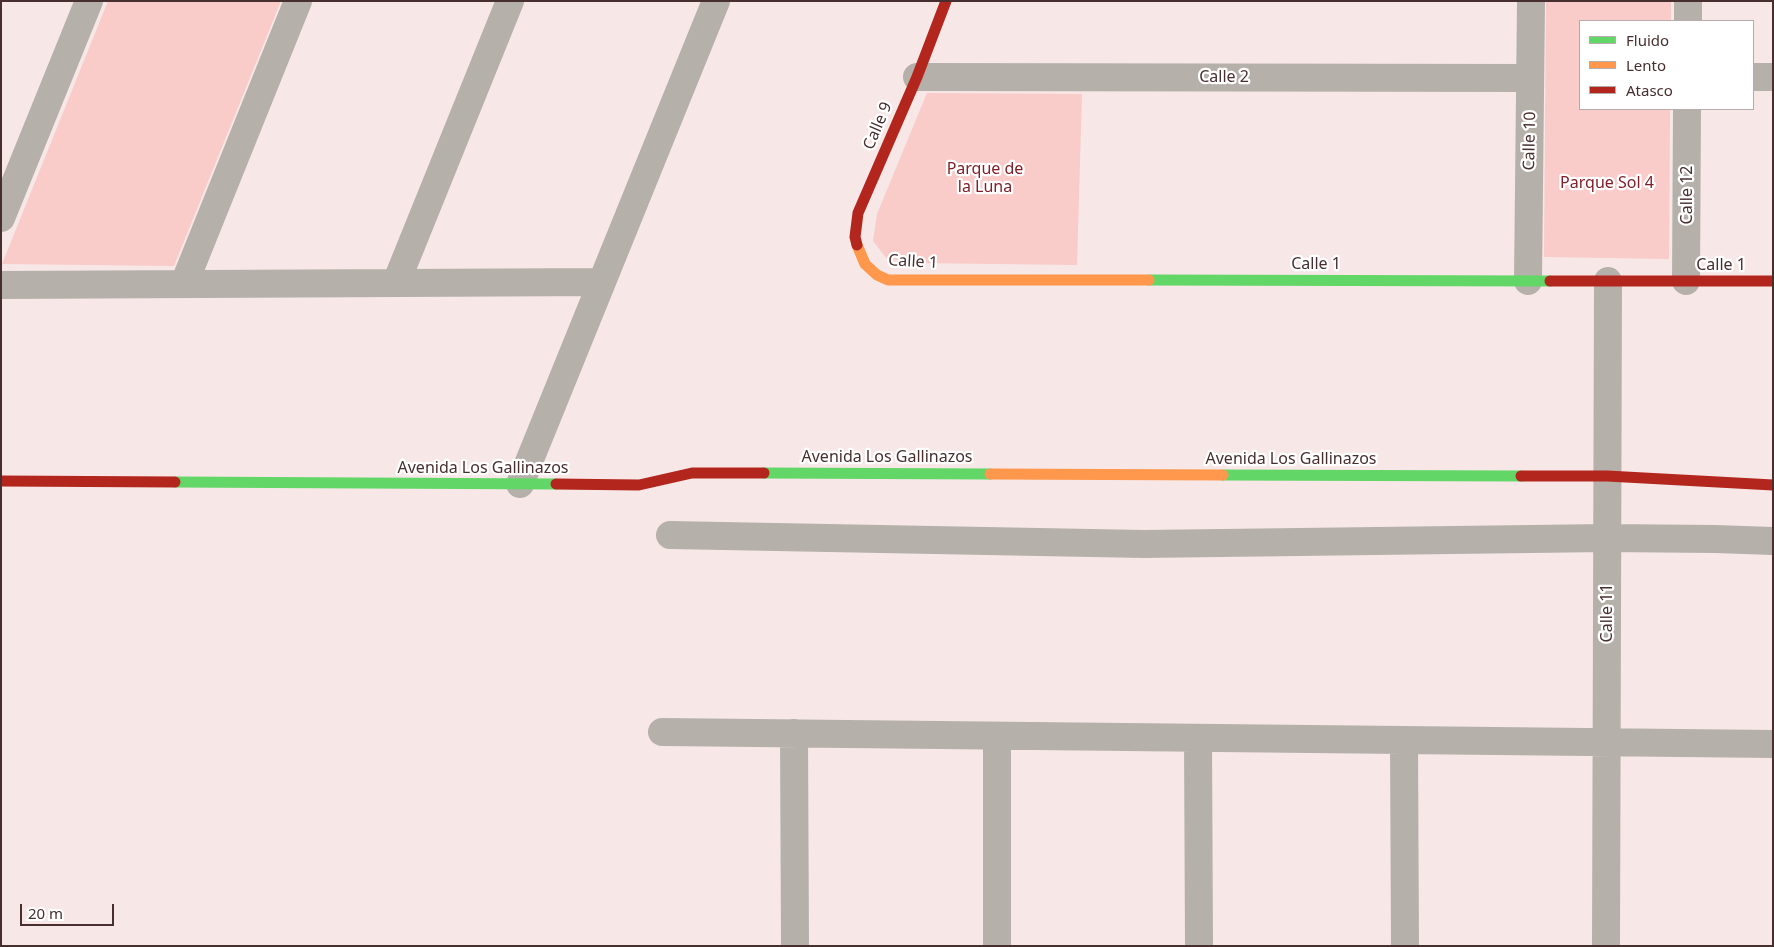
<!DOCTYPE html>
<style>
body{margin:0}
#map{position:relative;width:1774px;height:947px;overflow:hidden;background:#f7e8e7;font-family:"Noto Sans",sans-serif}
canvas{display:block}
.frame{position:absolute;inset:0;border:2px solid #482f2f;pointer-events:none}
.legend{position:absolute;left:1579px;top:20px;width:175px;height:90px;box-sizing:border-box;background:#fff;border:1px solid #b6acac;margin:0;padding:6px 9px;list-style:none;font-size:15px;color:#482f2f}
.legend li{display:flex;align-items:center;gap:10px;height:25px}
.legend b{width:25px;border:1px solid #b6acac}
.scale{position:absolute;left:20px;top:904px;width:94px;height:22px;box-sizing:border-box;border:2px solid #482f2f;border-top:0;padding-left:6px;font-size:15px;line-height:18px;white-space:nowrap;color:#482f2f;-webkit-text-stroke:4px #fff;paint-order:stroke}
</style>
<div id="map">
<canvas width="1774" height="947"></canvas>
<div class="frame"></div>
<ul class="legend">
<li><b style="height:6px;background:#63d668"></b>Fluido</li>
<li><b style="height:6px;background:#ff974d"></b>Lento</li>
<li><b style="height:6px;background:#b3261e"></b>Atasco</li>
</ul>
<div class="scale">20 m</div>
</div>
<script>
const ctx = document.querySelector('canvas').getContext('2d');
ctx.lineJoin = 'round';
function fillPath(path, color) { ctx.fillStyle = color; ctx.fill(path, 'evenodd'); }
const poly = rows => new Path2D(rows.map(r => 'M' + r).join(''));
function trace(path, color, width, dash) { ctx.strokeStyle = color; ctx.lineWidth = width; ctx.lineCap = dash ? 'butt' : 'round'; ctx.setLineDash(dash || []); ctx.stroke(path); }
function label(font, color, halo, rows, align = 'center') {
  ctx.font = font + ' "Noto Sans",sans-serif'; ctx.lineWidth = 4.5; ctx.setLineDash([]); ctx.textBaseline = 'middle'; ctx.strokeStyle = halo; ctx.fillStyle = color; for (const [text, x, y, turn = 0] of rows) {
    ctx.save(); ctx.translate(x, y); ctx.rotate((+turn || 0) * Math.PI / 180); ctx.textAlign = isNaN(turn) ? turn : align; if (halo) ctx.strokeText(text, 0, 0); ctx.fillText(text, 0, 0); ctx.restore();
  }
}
const green = poly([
 [108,1,281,1,174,266,2,264],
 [1546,1,1671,1,1671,21,1580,21,1580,109,1670,109,1669,259,1544,257],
 [927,93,1082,94,1077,265,913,263,887,259,873,241,877,214]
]);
const street = poly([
 [1688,21,1688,1],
 [917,77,1530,78],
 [1753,77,1773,77],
 [1,218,89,1],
 [1528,281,1531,1],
 [1686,281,1687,109],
 [396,283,510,1],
 [184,284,298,1],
 [1,285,602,282],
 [520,484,716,1],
 [670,535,1144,544,1607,538,1715,539,1773,541],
 [662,732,1773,744],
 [794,733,795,946],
 [997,736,997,946],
 [1198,738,1199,946],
 [1404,740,1405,946],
 [1606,946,1608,281]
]);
const fast = poly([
 [1149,280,1550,281],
 [764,473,990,474],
 [1223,475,1521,476],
 [175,482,556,484]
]);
const slow = poly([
 [857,245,865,264,877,275,888,280,1149,280],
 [990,474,1223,475]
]);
const jam = poly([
 [857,245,855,237,858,213,917,77,946,1],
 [1550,281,1773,281],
 [1521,476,1607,476,1773,485],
 [1,481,175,482],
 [556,484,639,485,692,473,764,473]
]);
const streetNames = [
 ["Calle 2",1224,77],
 ["Calle 9",878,126,-67],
 ["Calle 10",1530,141,-89],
 ["Calle 12",1687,195,-90],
 ["Calle 1",913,262,3],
 ["Calle 1",1316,264],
 ["Calle 1",1721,265],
 ["Avenida Los Gallinazos",887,457],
 ["Avenida Los Gallinazos",1291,459],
 ["Avenida Los Gallinazos",483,468],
 ["Calle 11",1607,613,-90]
];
const parkNames = [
 ["Parque de",985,169],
 ["la Luna",985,187],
 ["Parque Sol 4",1607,183]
];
fillPath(green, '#f9cbc9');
trace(street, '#b6b0aa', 28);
trace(fast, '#63d668', 11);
trace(slow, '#ff974d', 11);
trace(jam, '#b3261e', 11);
label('16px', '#482f2f', '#fff', streetNames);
label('16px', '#811f28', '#fff', parkNames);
</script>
